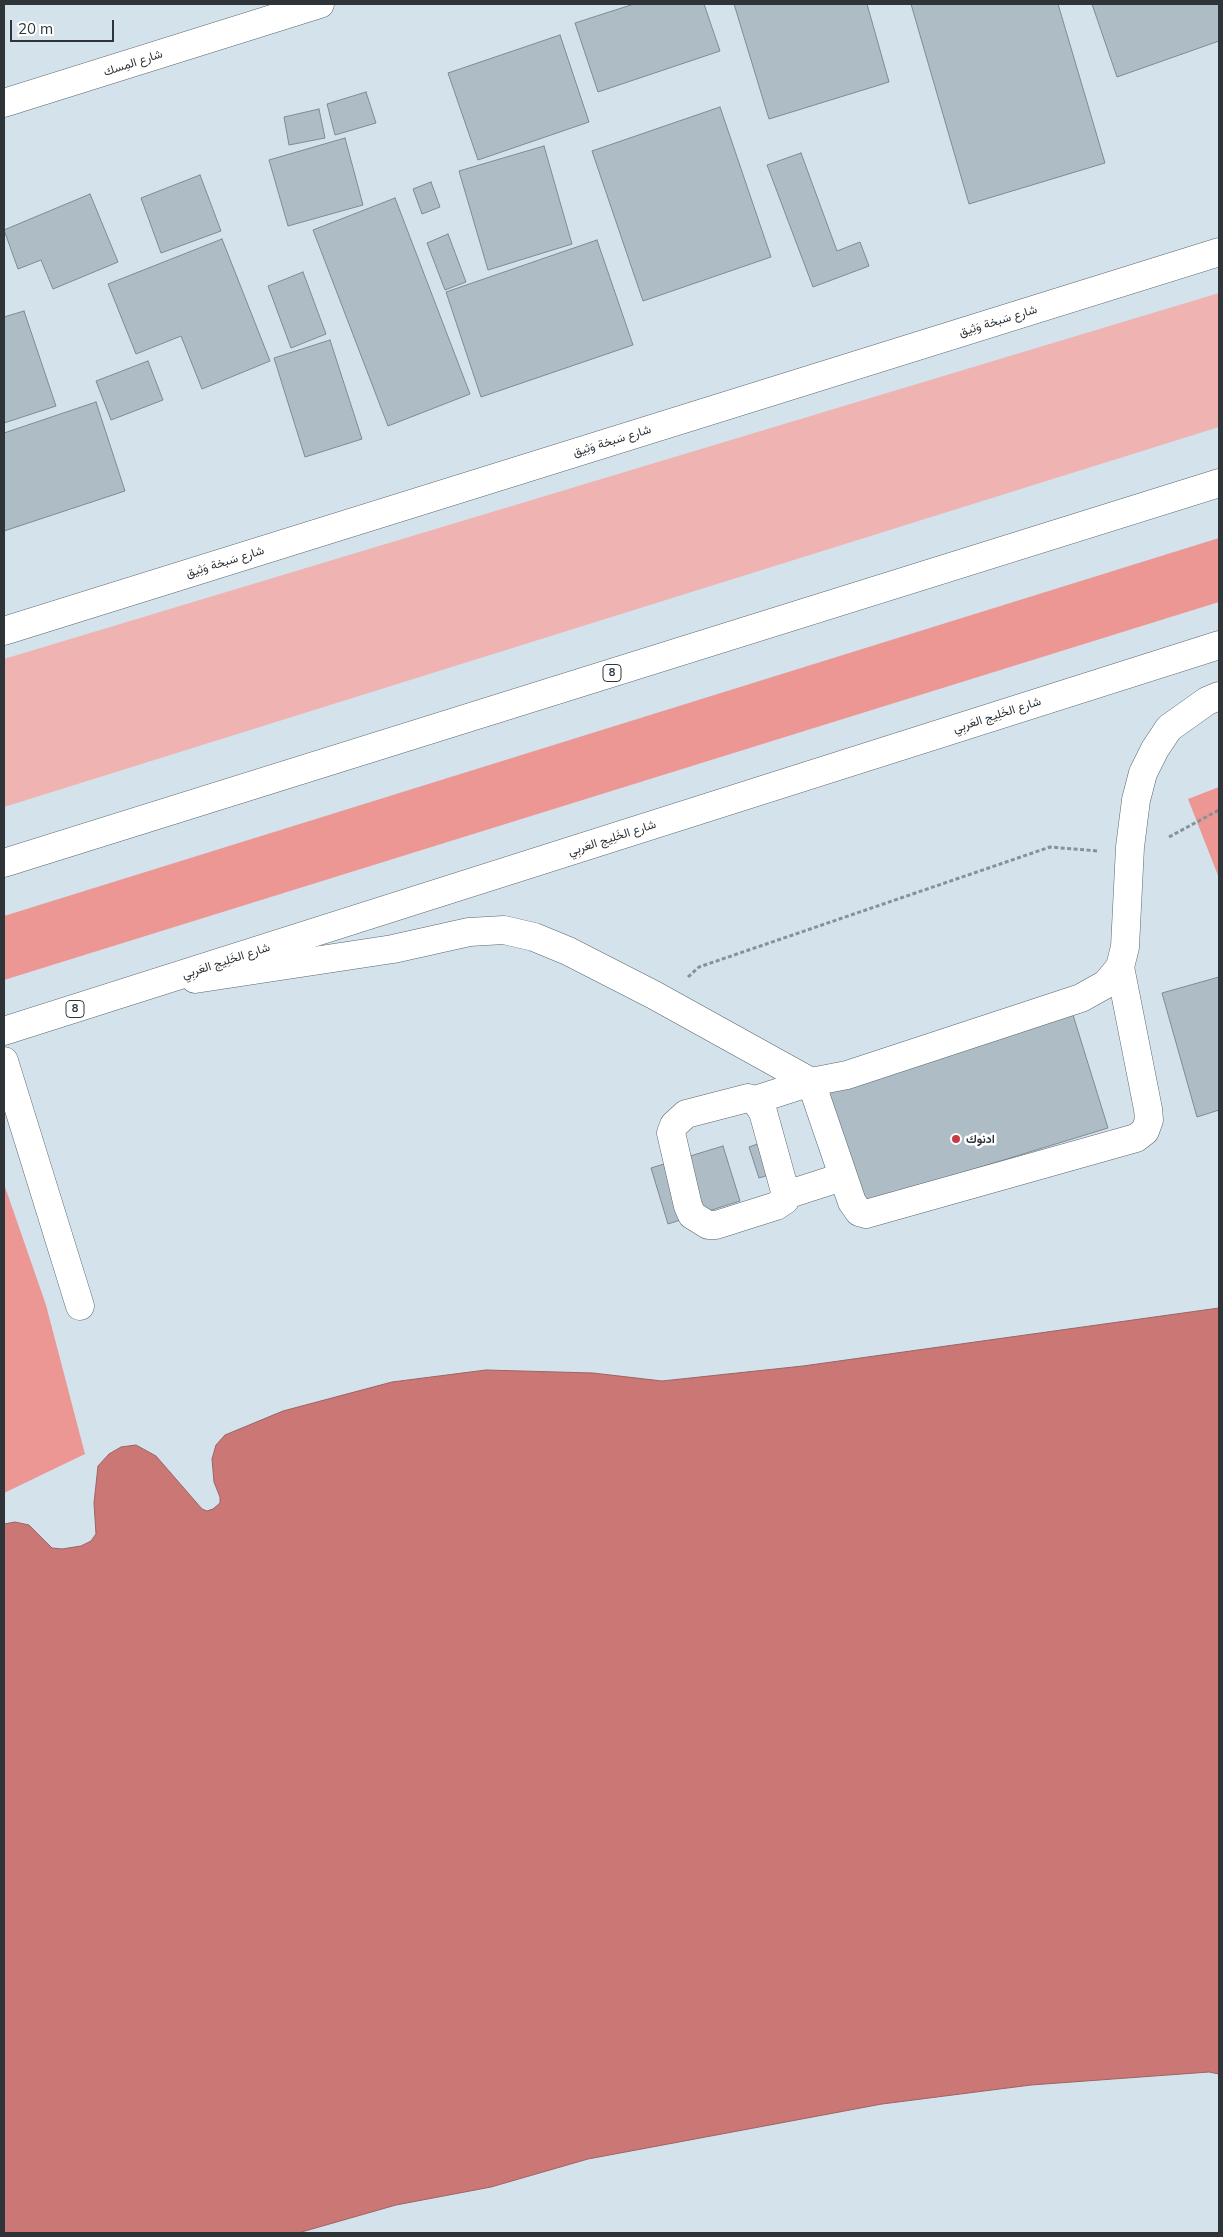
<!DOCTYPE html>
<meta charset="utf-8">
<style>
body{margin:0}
#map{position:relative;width:1223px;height:2237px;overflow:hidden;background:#d3e2eb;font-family:Mulish,sans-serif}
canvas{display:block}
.frame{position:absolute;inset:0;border:5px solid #2f3438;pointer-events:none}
.scale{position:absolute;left:10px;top:20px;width:104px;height:22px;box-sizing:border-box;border:2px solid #2f3438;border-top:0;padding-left:6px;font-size:15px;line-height:18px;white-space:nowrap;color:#2f3438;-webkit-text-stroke:4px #fff;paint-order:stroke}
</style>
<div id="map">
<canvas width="1223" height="2237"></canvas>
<div class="frame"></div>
<div class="scale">20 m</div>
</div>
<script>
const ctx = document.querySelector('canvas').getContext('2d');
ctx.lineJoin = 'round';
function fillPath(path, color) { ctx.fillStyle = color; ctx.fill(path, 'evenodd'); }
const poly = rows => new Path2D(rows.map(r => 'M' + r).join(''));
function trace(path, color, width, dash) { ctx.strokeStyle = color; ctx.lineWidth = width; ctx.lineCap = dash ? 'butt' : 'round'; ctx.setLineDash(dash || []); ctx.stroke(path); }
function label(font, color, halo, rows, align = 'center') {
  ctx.font = font + ' Mulish,Vazirmatn,sans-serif'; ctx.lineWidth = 5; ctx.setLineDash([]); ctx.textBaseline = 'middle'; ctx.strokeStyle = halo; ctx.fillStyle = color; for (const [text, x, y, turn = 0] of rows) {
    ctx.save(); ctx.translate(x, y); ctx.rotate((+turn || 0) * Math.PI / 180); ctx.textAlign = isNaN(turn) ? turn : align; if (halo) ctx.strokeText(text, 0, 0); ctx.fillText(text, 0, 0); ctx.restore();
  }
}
const green = poly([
 [1219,293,1219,427,4,807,4,659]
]);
const forest = poly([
 [1219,538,1219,602,4,980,4,916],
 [1219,787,1219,878,1188,799],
 [4,1184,46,1305,85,1454,4,1493]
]);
const water = poly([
 [1219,1308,1219,2074,1209,2072,1031,2085,882,2104,588,2159,491,2187,396,2205,298,2233,4,2233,4,1524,15,1522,29,1525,52,1548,62,1549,81,1546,91,1541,96,1534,94,1503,98,1466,109,1454,121,1447,136,1445,156,1456,202,1509,207,1511,213,1509,220,1503,220,1497,214,1482,212,1459,216,1445,225,1435,283,1411,392,1382,486,1370,593,1373,662,1381,803,1366,1219,1308]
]);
const building = poly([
 [634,4,704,4,720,51,598,92,575,23,634,4],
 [734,4,867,4,889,82,769,119,734,4],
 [911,4,1058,4,1105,163,969,204,911,4],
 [1092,4,1219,4,1219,41,1117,77,1092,4],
 [560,35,589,122,478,160,448,73,560,35],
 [366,92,376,123,335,135,327,104,366,92],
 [720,107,771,257,643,301,592,151,720,107],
 [319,109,325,138,289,145,284,117,319,109],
 [345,138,363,205,288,226,269,160,345,138],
 [544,146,572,244,488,270,459,171,544,146],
 [801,153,837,251,860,242,869,266,813,287,767,165,801,153],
 [200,175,221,231,161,253,141,198,200,175],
 [431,182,440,207,422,214,413,189,431,182],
 [90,194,118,262,53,289,41,260,18,269,4,230,90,194],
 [395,198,470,394,388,426,313,230,395,198],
 [448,234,466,282,445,290,427,243,448,234],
 [222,239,270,361,202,389,181,336,136,354,108,284,222,239],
 [597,240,633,345,481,397,446,292,597,240],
 [303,272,326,334,291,348,268,286,303,272],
 [24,311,56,406,4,423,4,317,24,311],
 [330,340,362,439,305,457,274,358,330,340],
 [148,361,163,400,111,420,96,381,148,361],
 [96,402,125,491,4,531,4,433,96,402],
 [1219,977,1219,1110,1197,1117,1162,993,1219,977],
 [1073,1015,1108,1128,863,1203,828,1090,1073,1015],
 [780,1136,791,1168,759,1178,749,1147,780,1136],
 [723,1146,740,1201,668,1224,651,1168,723,1146]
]);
const path = poly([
 [1169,837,1219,810],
 [688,977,699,967,1050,847,1098,851]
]);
const minor = poly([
 [4,103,320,4],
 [4,631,1219,252],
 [195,979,393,949,469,932,504,930,534,937,568,951,654,995,811,1082,847,1075,1081,998,1106,984,1120,967,1125,947,1130,847,1136,800,1143,773,1155,749,1169,728,1207,701,1219,696],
 [4,1061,80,1306],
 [748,1098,755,1100,763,1112,786,1195,785,1200,776,1206,716,1225,708,1225,692,1215,688,1206,671,1133,674,1125,686,1114,748,1098],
 [755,1100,811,1082,852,1202,859,1212,866,1214,1136,1138,1145,1131,1149,1120,1148,1109,1120,967],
 [786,1195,842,1177]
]);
const highway = poly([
 [4,863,1219,483],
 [4,1031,1219,645]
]);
const markers = [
 [956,1139,5,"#ca3a45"]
];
const shields = [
 [612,673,18],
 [75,1009,18]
];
const shieldNames = [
 ["8",612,673],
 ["8",75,1009]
];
const streetNames = [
 ["شارع المِسك",133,63,-18],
 ["شارع سَبخة وَثِيق",998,321,-17],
 ["شارع سَبخة وَثِيق",612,441,-17],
 ["شارع سَبخة وَثِيق",225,562,-17],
 ["شارع الخَلِيج العَربِي",997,715,-18],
 ["شارع الخَلِيج العَربِي",612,838,-18],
 ["شارع الخَلِيج العَربِي",226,961,-18]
];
const poiNames = [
 ["ادنوك",966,1139]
];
fillPath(green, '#efb3b1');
fillPath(forest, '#ed9795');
fillPath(water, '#ca7776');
trace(water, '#9c6363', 1);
fillPath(building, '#aebcc5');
trace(building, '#7e8b93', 1);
trace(minor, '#59666e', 29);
trace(highway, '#59666e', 29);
trace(path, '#879298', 3, [4, 2.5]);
trace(minor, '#fff', 28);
trace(highway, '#fff', 28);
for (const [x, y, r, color] of markers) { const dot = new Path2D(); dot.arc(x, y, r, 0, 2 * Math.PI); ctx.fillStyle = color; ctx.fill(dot); trace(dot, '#fff', 2); }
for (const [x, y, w] of shields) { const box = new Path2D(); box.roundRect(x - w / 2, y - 8.5, w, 17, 4); ctx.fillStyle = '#fff'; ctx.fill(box); trace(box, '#2f3438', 1); }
label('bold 11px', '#2f3438', null, shieldNames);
label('12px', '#2f3438', '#fff', streetNames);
label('bold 12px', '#2f3438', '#fff', poiNames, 'left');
</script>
